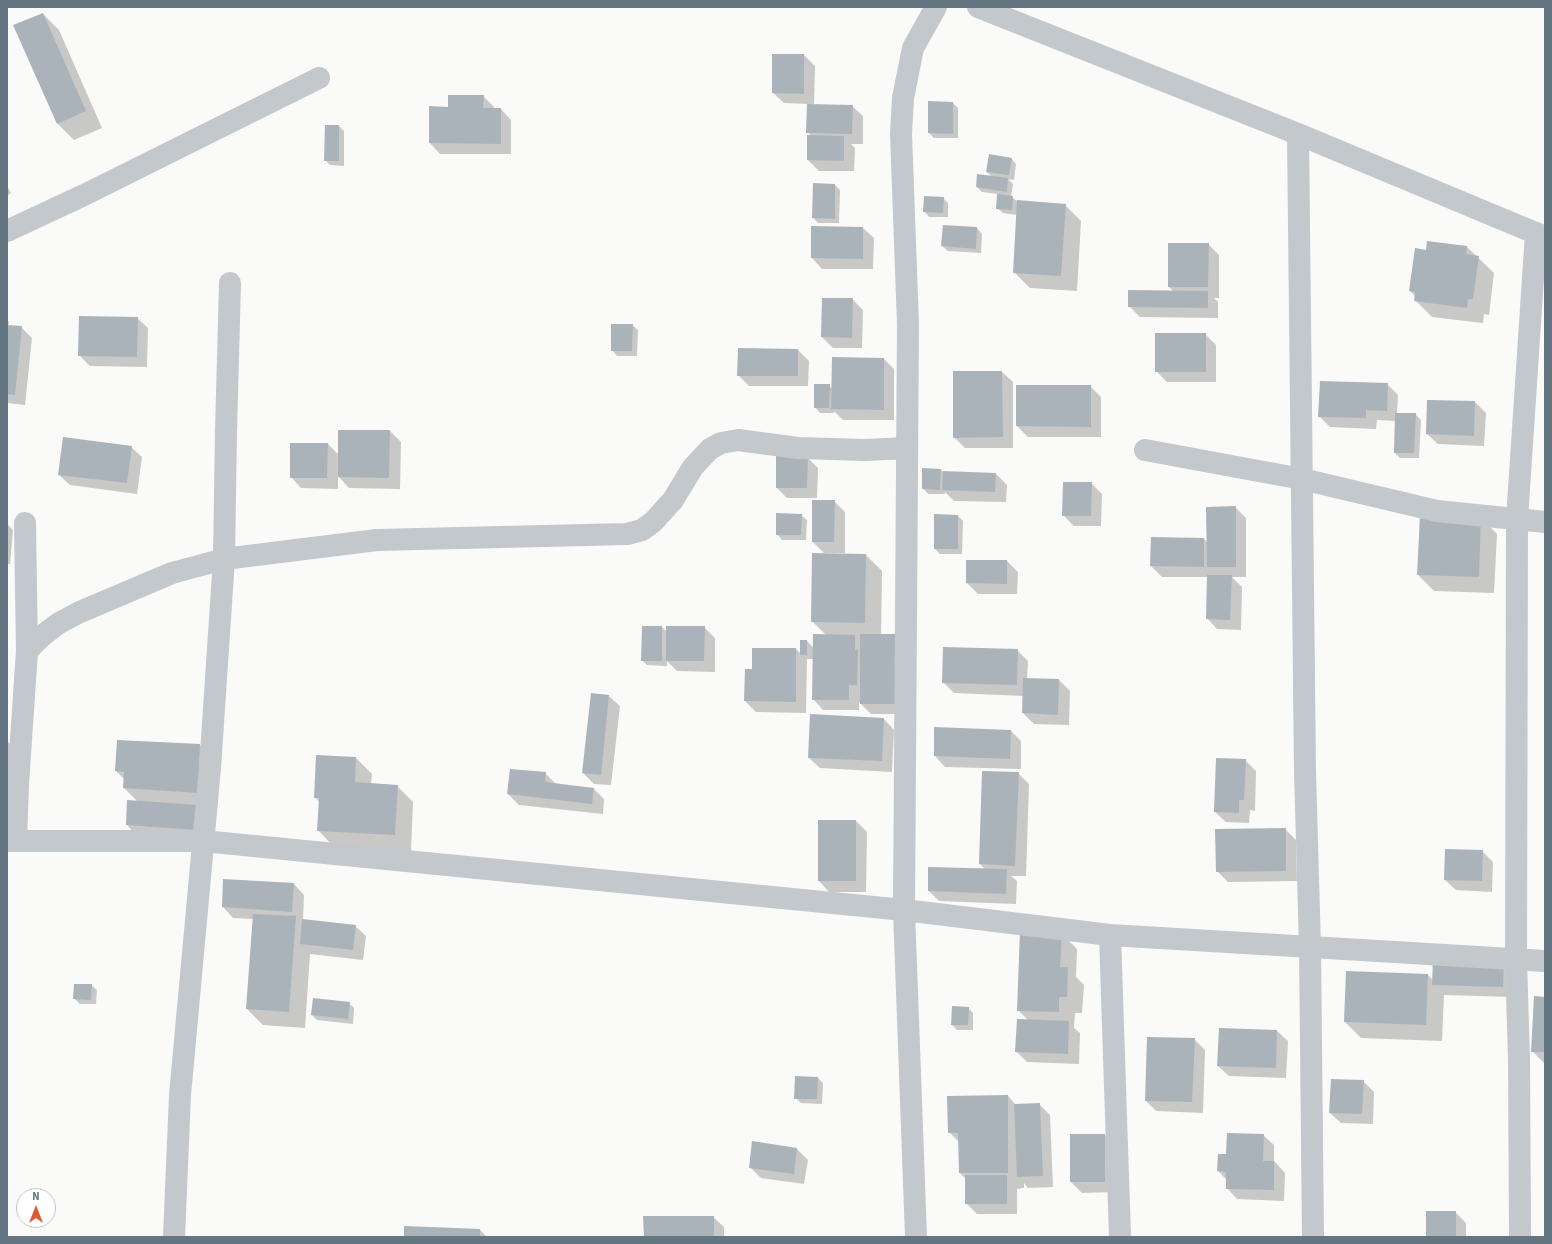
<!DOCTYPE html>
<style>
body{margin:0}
#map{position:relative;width:1552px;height:1244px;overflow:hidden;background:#fafaf8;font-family:"Source Sans 3",sans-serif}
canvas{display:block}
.frame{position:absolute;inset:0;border:8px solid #657683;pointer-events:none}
.north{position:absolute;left:16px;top:1188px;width:40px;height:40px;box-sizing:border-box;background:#fff;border:1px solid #c1c8cd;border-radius:50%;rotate:0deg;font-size:11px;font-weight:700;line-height:16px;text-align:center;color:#657683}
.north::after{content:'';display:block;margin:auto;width:14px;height:18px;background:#e4572e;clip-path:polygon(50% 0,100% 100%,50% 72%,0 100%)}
</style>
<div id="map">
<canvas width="1552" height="1244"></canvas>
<div class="frame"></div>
<div class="north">N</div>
</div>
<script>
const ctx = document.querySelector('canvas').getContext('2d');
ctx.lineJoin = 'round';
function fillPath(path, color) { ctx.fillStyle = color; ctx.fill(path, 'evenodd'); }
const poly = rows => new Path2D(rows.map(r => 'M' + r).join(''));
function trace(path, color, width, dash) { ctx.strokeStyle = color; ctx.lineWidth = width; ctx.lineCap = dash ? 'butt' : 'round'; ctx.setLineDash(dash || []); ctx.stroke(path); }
const shadow = poly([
 [819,7,838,7,838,8],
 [43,14,59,30,102,128,74,140,58,124,15,26],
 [804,55,815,66,814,105,852,106,863,116,863,144,851,144,855,148,854,171,819,171,808,160,811,136,808,132,808,104,784,103,773,93],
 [483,96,494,107,494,109,501,109,511,120,511,154,440,154,430,143,449,108],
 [953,103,958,108,958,138,934,138,929,133],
 [326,126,339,126,344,131,344,166,330,165,325,160],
 [1011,158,1016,164,1014,180,1008,179,1013,184,1011,197,1017,201,1065,205,1081,221,1077,291,1030,288,1014,272,1017,215,1003,213,997,208,998,194,982,192,977,187,992,177,987,172],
 [835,185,840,190,839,223,818,223,813,218],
 [7,186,11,193,7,196],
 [943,198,948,203,948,217,929,217,924,211],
 [863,228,874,238,873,269,822,269,812,258],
 [977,228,982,234,981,253,948,251,942,246],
 [1208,244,1219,255,1219,298,1214,298,1218,302,1218,318,1140,317,1129,306,1173,291,1169,287],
 [1467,247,1494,273,1489,315,1484,314,1483,323,1432,317,1416,301,1416,297,1410,291],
 [823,299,852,299,863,310,862,348,833,348,822,337],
 [137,318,148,328,147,367,90,366,79,355],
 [7,320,9,322,8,326,21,327,32,338,25,405,7,403],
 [632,325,638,330,637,356,617,356,612,350],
 [1205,334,1216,345,1216,382,1167,382,1156,371],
 [798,350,809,361,808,386,749,386,738,375],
 [884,359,894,369,894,420,843,420,834,411,834,413,820,413,815,407,829,385,832,389],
 [1002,372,1013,382,1013,448,965,448,954,437],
 [1387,384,1398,395,1397,414,1415,414,1421,420,1419,458,1400,458,1395,453,1396,421,1377,420,1376,429,1330,427,1319,416],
 [1090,386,1101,397,1101,437,1028,437,1017,426],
 [1428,401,1475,402,1486,413,1484,446,1438,444,1427,434],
 [390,431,401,442,400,489,349,488,338,476,338,489,301,488,291,477,328,444,339,455],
 [131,447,142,457,137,494,70,485,59,475],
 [807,457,818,468,817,498,787,498,777,488],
 [923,469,941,470,943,472,996,474,1007,485,1006,502,954,501,945,492,945,494,928,494,923,488],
 [1091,483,1102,494,1101,526,1074,526,1063,515],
 [834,501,845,512,845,553,824,553,813,542],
 [1235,507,1246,518,1246,577,1232,577,1242,587,1241,630,1217,629,1207,618,1208,577,1162,577,1151,566,1204,539,1208,543],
 [801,515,807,520,806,540,782,540,777,534],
 [958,516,963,521,962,554,940,554,935,549],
 [1481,518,1497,534,1494,593,1434,591,1418,575],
 [7,524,13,530,10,564,7,564],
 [866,555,882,571,881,635,907,714,871,714,859,702,859,710,823,710,813,699,813,659,807,659,806,713,756,712,745,701,746,670,753,670,796,649,801,654,801,641,807,641,813,647,826,635,812,621],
 [967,561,1007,561,1018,572,1017,594,978,594,967,583],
 [662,627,667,632,704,627,715,638,715,672,677,671,667,661,667,666,647,665,642,660],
 [1017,650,1028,661,1027,679,1059,680,1070,691,1069,725,1034,724,1023,713,1024,696,954,693,943,682],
 [609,696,620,706,611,785,594,784,583,773],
 [884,719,894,730,892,772,820,768,809,758],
 [1011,731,1021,741,1021,769,945,767,935,756],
 [7,741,17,751,14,782,7,781],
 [118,741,200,745,216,761,208,840,137,836,127,825,138,802,124,788,124,779,116,771],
 [356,758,372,774,371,784,397,786,413,802,411,851,334,847,318,830,320,803,315,797],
 [1245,760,1256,771,1255,811,1250,810,1249,823,1226,822,1215,812],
 [545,773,556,784,594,789,604,799,603,814,519,805,508,794],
 [1018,773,1029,784,1026,876,1011,876,1017,881,1016,904,939,901,929,891,986,870,980,864],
 [819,821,856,821,867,832,866,892,829,892,819,881],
 [1285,829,1296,840,1297,881,1228,882,1217,871],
 [1482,851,1493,862,1492,892,1456,890,1445,880],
 [294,884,304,895,303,920,355,926,366,936,363,960,310,954,305,1028,263,1025,247,1009,254,919,233,918,223,907],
 [1061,933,1077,949,1076,977,1084,985,1082,1013,1075,1013,1074,1028,1080,1033,1079,1064,1027,1062,1016,1051,1029,1021,1018,1010],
 [1503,962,1513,997,1444,995,1442,1041,1361,1038,1345,1022,1428,975,1434,981],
 [91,985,97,990,96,1004,80,1004,74,998],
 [1545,998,1545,1064,1532,1051],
 [349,1003,354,1008,353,1024,317,1020,312,1015],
 [968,1008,973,1013,973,1030,957,1030,952,1025],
 [1277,1031,1288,1041,1286,1078,1229,1076,1218,1066],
 [1194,1039,1205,1050,1203,1113,1156,1111,1146,1101],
 [818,1078,823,1083,822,1104,801,1103,796,1098],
 [1363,1081,1374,1092,1373,1124,1341,1123,1330,1113],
 [1008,1096,1016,1105,1039,1104,1050,1115,1053,1187,1028,1188,1024,1183,1024,1188,1017,1189,1017,1214,977,1214,966,1203,966,1179,960,1173,960,1143,949,1132],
 [1105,1135,1115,1146,1116,1192,1082,1193,1071,1182],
 [1263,1135,1274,1145,1274,1161,1285,1173,1284,1201,1237,1199,1227,1188,1227,1180,1218,1171,1227,1155],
 [797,1149,808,1160,804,1184,761,1178,750,1167],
 [1455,1212,1466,1223,1466,1237,1427,1237],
 [713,1217,724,1227,724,1237,645,1237],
 [480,1230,487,1237,405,1237]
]);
const building = poly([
 [43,13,86,111,57,124,13,25],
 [772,54,804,54,804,94,772,93],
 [448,95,484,95,483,108,501,108,501,144,429,143,429,106,448,107],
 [928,101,953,102,953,134,928,133],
 [807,104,853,105,852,134,806,133],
 [325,125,339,125,339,161,324,161],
 [807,135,844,136,844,161,807,160],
 [989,154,1012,158,1009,175,986,172],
 [977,174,1008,178,1007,192,976,187],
 [813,183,835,184,835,219,812,218],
 [997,194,1013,196,1012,210,996,209],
 [924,196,944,197,943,213,923,212],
 [1017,200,1066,204,1061,276,1013,273],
 [943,225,977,227,976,249,941,246],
 [811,226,863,227,863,259,811,258],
 [1427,241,1467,246,1466,254,1479,256,1473,299,1468,299,1467,308,1414,301,1415,292,1409,291,1415,248,1426,250],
 [1168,243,1209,243,1208,287,1168,287],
 [1128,290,1208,291,1208,308,1128,307],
 [822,298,853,298,852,338,821,337],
 [79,316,138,317,137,357,78,356],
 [611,324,633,324,632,351,611,351],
 [7,325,22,326,15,395,7,394],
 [1155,333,1206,333,1206,372,1155,372],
 [738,348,798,349,798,376,737,376],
 [832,357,884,358,884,410,831,409],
 [953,371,1002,371,1003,437,953,438],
 [1320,381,1388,383,1387,411,1366,410,1366,418,1318,417],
 [814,384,830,384,829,408,814,408],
 [1016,385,1091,385,1091,427,1016,426],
 [1427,400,1475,401,1474,436,1426,434],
 [1395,413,1416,413,1414,453,1394,453],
 [338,430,390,430,389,478,338,477],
 [63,437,132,446,127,483,58,475],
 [290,443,328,443,327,478,290,478],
 [776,456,808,456,807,488,776,488],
 [922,468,941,469,940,490,922,489],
 [943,471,996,473,995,492,942,490],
 [1063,482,1092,482,1091,516,1062,516],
 [812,500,835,500,834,542,812,542],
 [1236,506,1236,567,1207,567,1206,507],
 [776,513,802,514,801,535,776,535],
 [934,514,958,515,958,549,934,549],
 [1420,515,1481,517,1479,577,1417,575],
 [1151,537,1204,538,1204,567,1150,566],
 [812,553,866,554,865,623,811,622],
 [966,560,1007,560,1007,584,966,583],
 [1207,575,1232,575,1230,620,1206,619],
 [642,626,662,626,662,661,641,661],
 [666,626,705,626,704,661,666,661],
 [813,634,855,635,855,650,858,650,857,685,849,685,849,700,812,700],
 [860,634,897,634,897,704,860,704],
 [800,640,807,640,807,655,800,655],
 [943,647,1018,649,1017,685,942,683],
 [752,648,796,648,796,702,744,701,745,669,752,669],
 [1023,678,1059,679,1058,715,1022,713],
 [591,693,609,695,601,775,582,773],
 [810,714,884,718,882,761,808,758],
 [934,727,1011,730,1010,759,934,756],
 [117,740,200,744,198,793,123,788,124,772,115,771],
 [316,755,356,757,355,782,398,785,395,835,317,831,319,798,314,798],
 [1216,758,1246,759,1244,800,1239,800,1239,813,1214,812],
 [510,769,546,772,545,782,594,788,592,804,507,794],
 [982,771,1019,772,1015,866,979,864],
 [127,800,199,805,197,830,126,825],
 [818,820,856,820,856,881,818,881],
 [1286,828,1286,871,1216,872,1215,829],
 [1445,849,1483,850,1482,881,1444,880],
 [928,867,1007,869,1006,894,928,891],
 [223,879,294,883,292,912,222,907],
 [253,914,296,916,289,1012,246,1009],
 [302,919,356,925,353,950,300,944],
 [1020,930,1062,932,1060,967,1068,967,1067,997,1059,997,1059,1012,1017,1011],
 [1433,958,1504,961,1503,987,1432,985],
 [1346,971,1428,974,1426,1025,1344,1022],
 [74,984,92,984,91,1000,73,999],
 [1534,996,1545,997,1545,1052,1531,1052],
 [313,998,350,1002,348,1019,311,1015],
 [952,1006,969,1007,968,1025,951,1025],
 [1017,1019,1069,1021,1068,1054,1015,1052],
 [1219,1028,1277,1030,1276,1068,1217,1066],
 [1147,1037,1195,1038,1192,1102,1145,1101],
 [795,1076,818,1077,817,1099,794,1099],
 [1331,1079,1364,1080,1362,1114,1329,1113],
 [1008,1095,1008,1173,959,1173,958,1133,948,1133,947,1096],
 [1040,1103,1043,1176,1017,1177,1014,1104],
 [1227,1133,1264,1134,1263,1161,1274,1161,1274,1190,1226,1189,1226,1172,1217,1171,1218,1154,1226,1154],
 [1070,1134,1105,1134,1105,1182,1070,1182],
 [752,1141,797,1148,794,1174,749,1168],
 [965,1175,1007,1175,1007,1204,965,1204],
 [1426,1211,1456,1211,1456,1237,1426,1237],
 [643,1216,714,1216,714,1237,644,1237],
 [404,1226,480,1229,480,1237,404,1237]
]);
const minor = poly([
 [978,7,1298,134,1545,237],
 [1298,134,1305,771,1310,947,1313,1237],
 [7,231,84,195,319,78],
 [1145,450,1302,479,1437,511,1545,522],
 [27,651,42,636,59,623,80,612,172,573,224,559,377,540,627,534,642,530,653,522,673,500,693,467,710,449,721,443,738,440,798,448,865,450,907,448],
 [7,841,203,841,904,910,1110,935,1545,961],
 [16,841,18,784,27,651,25,523],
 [1110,935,1120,1237],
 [174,1237,180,1095,210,768,224,559,226,432,230,283],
 [916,1237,904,910,908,324,901,134,903,98,913,48,936,7],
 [1520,1237,1519,1059,1516,959,1517,519,1536,233]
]);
fillPath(shadow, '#0003');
fillPath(building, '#aab3b9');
trace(minor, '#c3c8cc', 22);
</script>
